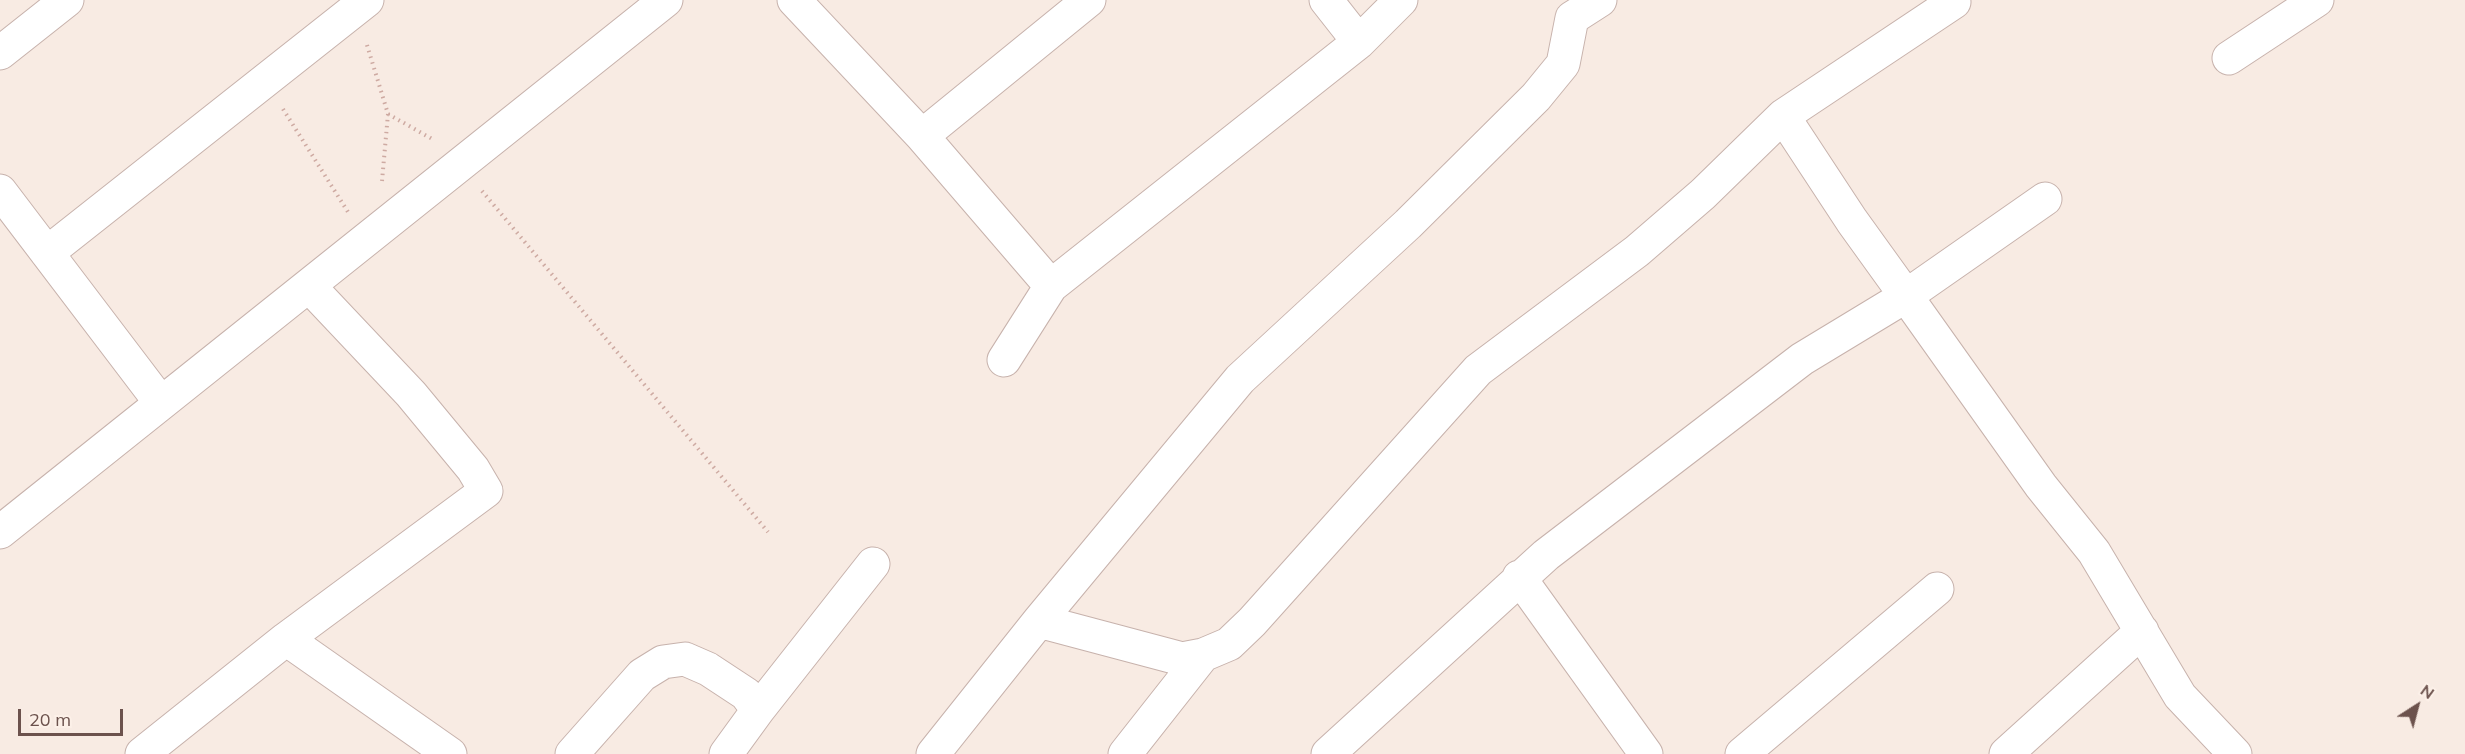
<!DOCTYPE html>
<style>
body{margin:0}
#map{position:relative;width:2465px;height:754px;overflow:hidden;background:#f8ebe3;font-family:Mulish,sans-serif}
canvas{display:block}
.north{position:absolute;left:2387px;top:676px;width:60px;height:60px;-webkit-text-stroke:4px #fcf0e8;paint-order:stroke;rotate:36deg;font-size:16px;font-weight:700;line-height:24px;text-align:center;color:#6c524d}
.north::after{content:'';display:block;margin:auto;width:21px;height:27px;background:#6c524d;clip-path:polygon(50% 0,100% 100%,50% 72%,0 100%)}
.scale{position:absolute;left:18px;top:709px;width:105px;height:27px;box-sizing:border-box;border:3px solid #6c524d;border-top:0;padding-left:8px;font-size:18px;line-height:21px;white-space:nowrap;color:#6c524d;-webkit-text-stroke:4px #fcf0e8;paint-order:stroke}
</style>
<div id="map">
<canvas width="2465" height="754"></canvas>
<div class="north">N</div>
<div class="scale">20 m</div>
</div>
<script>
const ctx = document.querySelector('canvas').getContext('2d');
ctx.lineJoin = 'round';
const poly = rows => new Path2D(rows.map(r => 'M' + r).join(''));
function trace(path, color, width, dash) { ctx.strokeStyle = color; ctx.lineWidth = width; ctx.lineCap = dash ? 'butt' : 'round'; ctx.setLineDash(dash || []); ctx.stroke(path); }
const path = poly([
 [367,45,388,114,382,181],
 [283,109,348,212],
 [388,114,434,140],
 [482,191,768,532]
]);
const minor = poly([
 [794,0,922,136,1051,286],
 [1326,0,1359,42],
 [0,53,67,0],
 [2229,58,2317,0],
 [1783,116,1954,2],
 [922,136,1089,0],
 [0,191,161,403],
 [2045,199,1906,296,2041,486,2094,552,2180,696,2235,754],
 [47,253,367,0],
 [1004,360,1051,286,1359,42,1401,0],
 [0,532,666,0],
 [1519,577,1646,754],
 [1039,621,1182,659,1203,655,1229,644,1252,622,1478,370,1637,251,1703,194,1783,116,1852,221,1906,296,1802,359,1546,555,1328,754],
 [286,639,450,754],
 [142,754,286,639,486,491,473,469,411,394,309,286],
 [572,754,642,675,663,662,685,659,708,669,746,694,758,710,873,564],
 [726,754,758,710],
 [933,754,1039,621,1240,379,1408,224,1536,97,1563,64,1572,18,1600,0],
 [1125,754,1203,655],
 [1742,754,1937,589],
 [2006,754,2142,631]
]);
trace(minor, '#c7b2ac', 35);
trace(path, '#ceaaa2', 4, [1.5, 4.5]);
trace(minor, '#fff', 33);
</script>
